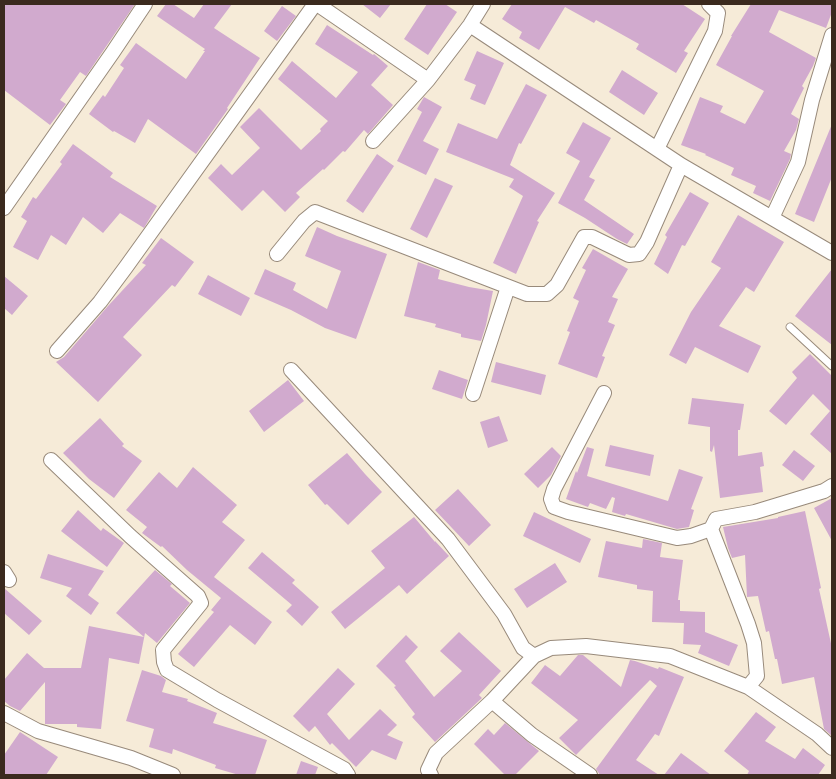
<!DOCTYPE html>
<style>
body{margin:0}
#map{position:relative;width:836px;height:779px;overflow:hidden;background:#f6ebd8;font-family:Caveat,sans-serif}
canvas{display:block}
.frame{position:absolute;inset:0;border:5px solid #3b2a1e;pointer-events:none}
</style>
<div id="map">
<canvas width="836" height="779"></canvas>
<div class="frame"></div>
</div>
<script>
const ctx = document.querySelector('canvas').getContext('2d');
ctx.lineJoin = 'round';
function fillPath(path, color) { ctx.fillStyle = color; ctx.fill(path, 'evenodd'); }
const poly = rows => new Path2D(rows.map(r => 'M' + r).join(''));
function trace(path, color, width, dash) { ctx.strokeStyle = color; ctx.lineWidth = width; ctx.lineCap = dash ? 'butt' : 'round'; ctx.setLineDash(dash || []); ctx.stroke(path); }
const building = poly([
 [6,4,135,4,86,76,80,72,60,100,66,104,50,125,4,90,4,7],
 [166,4,173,4,194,18,204,4,232,4,214,28,260,58,227,108,228,109,196,154,148,119,135,143,114,131,113,132,89,114,103,95,105,97,124,68,120,65,136,43,186,79,205,51,203,51,205,49,157,16],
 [362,4,391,4,380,18],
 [427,4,445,4,457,12,428,55,404,39],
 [512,4,682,4,705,19,684,51,688,53,676,73,636,49,639,44,596,20,594,23,565,7,539,50,519,38,522,32,502,19],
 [751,4,832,4,832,12,826,28,779,10,769,32,816,58,813,66,802,86,804,88,791,114,799,119,796,130,784,151,791,154,790,159,770,201,753,193,756,186,731,175,734,168,705,155,706,154,681,145,700,97,723,106,720,112,745,124,764,91,716,65,732,36,731,36],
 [282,6,296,16,277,41,264,31],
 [327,25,373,55,374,54,388,66,371,85,393,105,368,134,364,130,345,152,343,151,324,170,323,169,296,193,300,197,285,212,263,190,242,211,208,178,221,164,232,175,260,148,240,127,259,108,301,150,321,131,320,129,328,121,278,79,292,61,336,98,358,72,315,44],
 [477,51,504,63,485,105,470,99,476,85,464,80],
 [622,70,658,93,644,115,609,92],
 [526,84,547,95,521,144,519,143,510,165,555,193,537,221,539,222,516,274,493,263,523,196,509,187,514,179,446,152,458,123,497,139],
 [424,97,442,107,423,141,439,149,426,175,397,161,422,112,417,109],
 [583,122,611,138,589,177,595,180,584,200,634,234,627,244,617,239,585,218,558,203,580,161,566,153],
 [832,124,832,177,814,222,795,214],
 [73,144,113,173,110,177,157,206,144,228,120,213,103,233,83,217,66,245,51,235,38,260,13,247,27,221,21,217,33,197,36,199,62,164,60,162],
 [377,154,394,166,363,213,346,201],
 [435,178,453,186,427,238,410,229],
 [690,192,709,203,685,246,682,245,668,274,654,264,667,237,665,235],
 [738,215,784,242,754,292,746,287,719,326,761,346,748,373,695,347,686,364,669,355,691,312,721,268,711,262],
 [317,227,337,236,387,254,356,339,325,328,291,310,254,294,265,269,296,283,293,290,327,309,341,271,305,256],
 [161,238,194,262,175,287,172,285,123,337,142,355,98,402,56,362,64,357,108,306,146,265,142,263],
 [593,249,628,269,612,297,618,299,608,322,615,325,602,356,605,357,597,378,558,364,570,332,567,331,579,301,573,298,586,270,582,268],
 [418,262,440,270,438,279,469,287,493,291,486,325,481,341,461,337,461,334,435,327,436,324,404,316],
 [832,269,832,345,795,316],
 [208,275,250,298,241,316,198,294],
 [4,276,28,296,12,315,4,308],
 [810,354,832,376,832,454,810,434,830,411,813,394,786,425,769,411,797,378,792,372],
 [496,362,546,375,541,395,491,382],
 [439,370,468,380,462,399,432,389],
 [288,380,304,401,264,432,249,411],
 [692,398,744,404,740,430,738,430,738,456,762,452,764,466,760,467,763,492,720,498,714,445,712,452,710,451,710,427,688,424],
 [499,416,508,441,488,448,480,422],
 [100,418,124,444,122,446,142,461,114,498,89,479,63,453],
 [610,445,654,455,650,476,605,466],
 [552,447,561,456,551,475,538,488,524,474],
 [587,447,594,449,587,476,668,501,679,469,703,477,691,509,694,510,689,527,677,529,626,514,625,516,612,512,615,498,612,497,606,509,590,503,588,507,566,499,576,471,577,473],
 [794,450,815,466,803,481,782,465],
 [347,453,365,474,382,492,348,525,327,504,325,505,308,485],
 [193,467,208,480,237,505,222,522,245,540,214,577,272,622,255,645,230,625,194,667,178,654,214,612,211,610,221,598,187,570,162,546,161,547,142,533,147,527,126,510,159,472,177,488],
 [458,489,491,525,469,546,435,510],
 [832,498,832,541,814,508],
 [78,510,101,531,103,528,124,543,107,567,61,531],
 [805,511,821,588,819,589,832,648,832,736,824,729,814,677,782,684,777,659,775,659,769,631,766,632,758,596,747,597,745,555,732,558,728,548,723,527,778,518,778,517],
 [534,512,591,539,580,563,523,536],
 [414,517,435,542,435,541,449,556,407,594,399,585,345,629,331,612,385,568,371,551],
 [643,539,662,543,660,557,683,560,678,600,680,600,680,611,705,612,705,632,738,645,729,666,698,653,701,645,683,644,684,623,652,622,653,591,637,589,637,585,598,577,606,541,642,548],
 [262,552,295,580,292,583,319,607,302,626,286,611,292,605,248,568],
 [48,554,104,571,88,595,99,603,91,615,66,596,72,588,40,578],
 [555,563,567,582,527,608,514,589],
 [155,570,172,584,170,586,190,603,157,643,145,633,139,664,109,658,101,729,77,727,77,724,45,724,45,682,20,711,10,706,4,701,4,680,27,653,44,668,81,668,89,626,144,637,116,613],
 [4,588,42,621,29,635,4,613],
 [459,632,501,671,479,695,482,698,435,742,412,717,415,714,394,687,396,686,376,666,406,635,418,647,405,661,434,697,462,671,440,651],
 [578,655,583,655,621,687,630,660,635,661,658,669,659,667,684,677,659,736,655,734,636,760,659,775,600,775,596,769,657,686,650,680,576,755,559,738,578,720,531,683,545,665,560,676],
 [338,668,355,684,327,714,349,740,380,709,397,725,387,735,403,742,396,760,372,750,356,767,332,743,330,745,315,726,309,732,293,716],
 [142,670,161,676,166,680,162,692,188,699,187,701,217,713,213,723,267,740,255,775,239,775,215,768,216,765,173,749,172,754,149,747,154,729,126,721],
 [756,712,776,727,765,741,795,759,803,748,825,765,818,775,747,775,749,771,724,751],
 [505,723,539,751,515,775,505,775,474,744,488,729,494,735],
 [20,732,58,757,46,775,4,775,4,755],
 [681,753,711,775,664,775],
 [301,761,318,767,315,775,296,775]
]);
const lane = poly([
 [790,327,832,366]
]);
const street = poly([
 [317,4,428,80],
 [470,25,681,165,832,253],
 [373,141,428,80,470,25,483,4],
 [657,149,715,31,718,13,709,4],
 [4,208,113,52,145,4],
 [772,218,798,162,812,100,832,35],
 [277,254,304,221,315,212,527,294,547,294,557,285,584,237,592,237,629,255,639,254,647,242,681,165],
 [57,351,100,302,126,267,315,4],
 [291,370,448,539,504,614,523,648,534,656,551,648,586,646,670,656,748,687,817,734,832,748],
 [604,393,554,489,551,499,554,507,568,512,677,538,691,536,711,529,716,519,755,512,824,491,832,486],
 [473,394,508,287],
 [51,460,130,536,198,596,201,603,163,650,164,662,167,670,217,700,344,769,348,775],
 [711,529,748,624,754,643,757,676,748,687],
 [4,572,9,580],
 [492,701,532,735,590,775],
 [4,713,38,731,131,758,173,775],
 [431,775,428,770,436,753,492,701,534,656]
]);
fillPath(building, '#d1aace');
trace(lane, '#988a7b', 9);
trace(street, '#988a7b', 16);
trace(lane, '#fff', 7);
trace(street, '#fff', 14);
</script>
